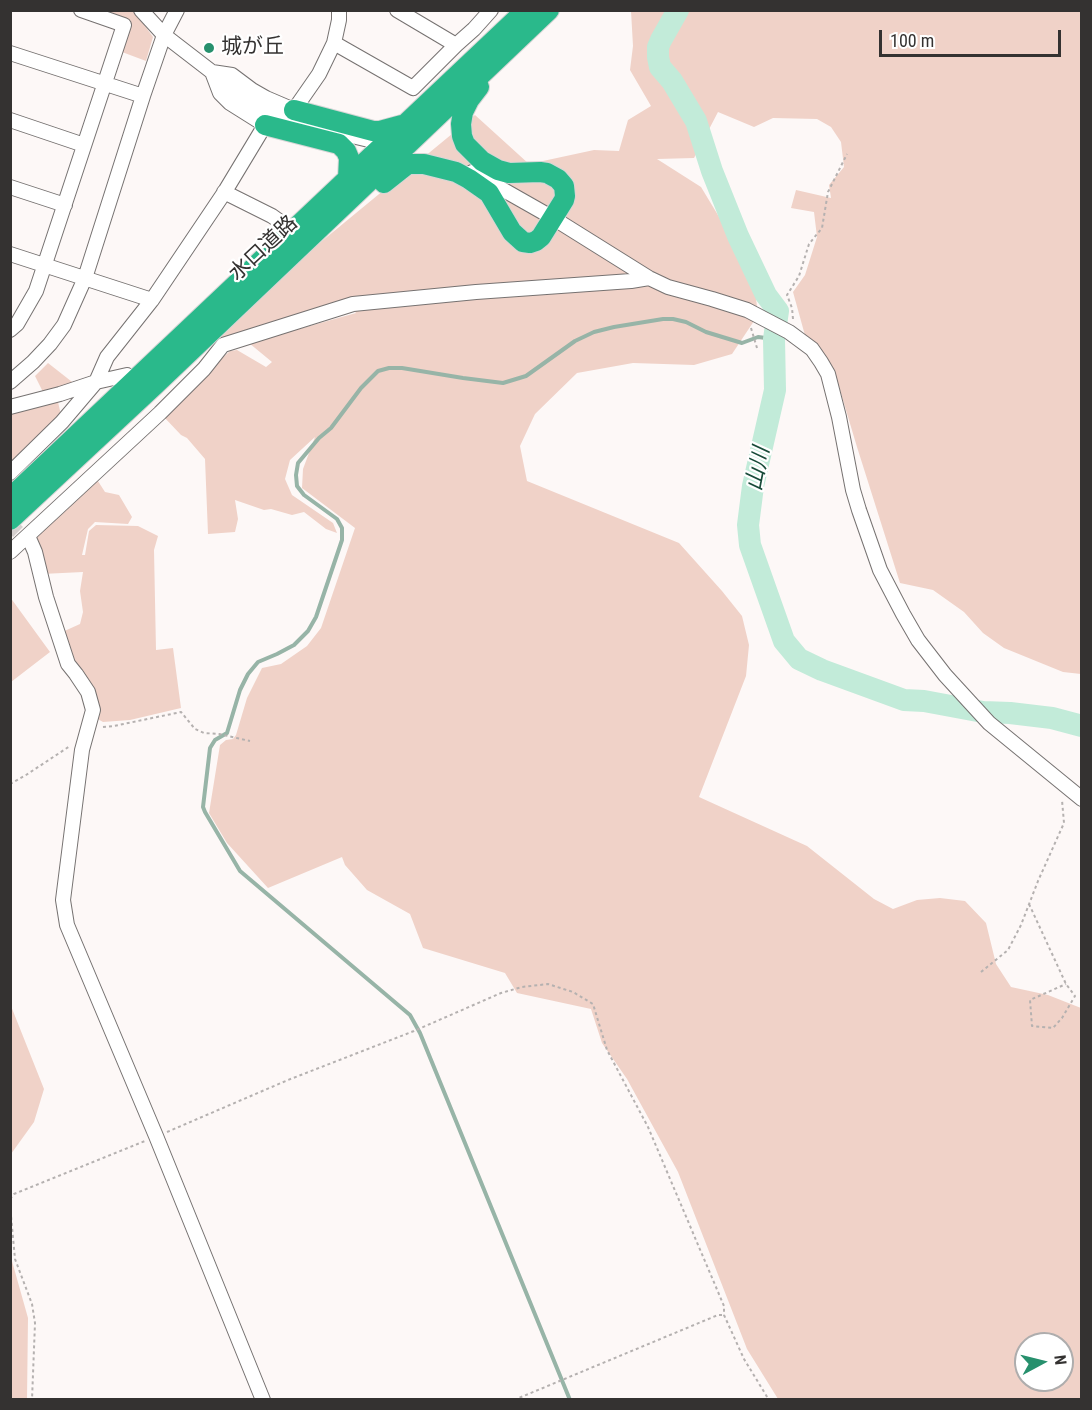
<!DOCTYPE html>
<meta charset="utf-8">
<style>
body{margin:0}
#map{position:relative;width:1092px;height:1410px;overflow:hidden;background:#fdf8f7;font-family:"Roboto Condensed",sans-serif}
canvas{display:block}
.frame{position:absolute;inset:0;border:12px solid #343231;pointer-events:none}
.north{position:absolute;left:1014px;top:1332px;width:60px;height:60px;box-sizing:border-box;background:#fff;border:2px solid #aeadad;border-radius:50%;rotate:83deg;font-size:16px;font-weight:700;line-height:24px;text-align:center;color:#343231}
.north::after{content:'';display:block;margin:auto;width:21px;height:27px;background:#27906d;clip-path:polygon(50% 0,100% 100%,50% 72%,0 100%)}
.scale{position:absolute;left:879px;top:30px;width:182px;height:27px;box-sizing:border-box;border:3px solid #343231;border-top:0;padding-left:8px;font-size:18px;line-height:21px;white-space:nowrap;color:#343231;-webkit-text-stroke:4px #fff;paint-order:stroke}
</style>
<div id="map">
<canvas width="1092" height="1410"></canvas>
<div class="frame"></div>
<div class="north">N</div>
<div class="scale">100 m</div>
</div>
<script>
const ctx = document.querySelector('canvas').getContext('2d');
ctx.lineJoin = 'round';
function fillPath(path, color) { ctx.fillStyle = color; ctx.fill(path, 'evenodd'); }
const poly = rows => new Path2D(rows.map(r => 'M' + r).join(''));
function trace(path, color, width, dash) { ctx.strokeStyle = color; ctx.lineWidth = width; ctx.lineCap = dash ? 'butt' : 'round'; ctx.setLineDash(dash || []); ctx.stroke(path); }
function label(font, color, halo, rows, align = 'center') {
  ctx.font = font + ' "Roboto Condensed","Noto Sans JP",sans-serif'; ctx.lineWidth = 4.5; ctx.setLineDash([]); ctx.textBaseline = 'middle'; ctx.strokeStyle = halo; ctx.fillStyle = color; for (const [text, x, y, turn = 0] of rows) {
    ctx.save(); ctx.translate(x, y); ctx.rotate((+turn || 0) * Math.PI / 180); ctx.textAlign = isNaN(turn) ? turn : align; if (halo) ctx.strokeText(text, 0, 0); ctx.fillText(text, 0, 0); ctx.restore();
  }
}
const green = poly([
 [102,11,134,11,153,37,146,61,122,52,131,21],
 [631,11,1081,11,1081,674,1063,672,1004,648,983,633,964,612,933,590,900,583,857,447,834,370,806,339,793,292,805,275,817,237,814,212,791,208,796,190,831,198,829,185,844,167,841,142,831,127,817,119,773,118,754,127,718,112,694,158,657,159,701,187,753,273,758,315,732,354,694,365,633,363,577,373,535,414,520,446,527,481,679,543,722,591,742,616,749,645,746,676,699,797,807,846,874,899,893,909,917,900,940,898,965,901,986,923,996,964,1011,987,1048,995,1081,1008,1081,1399,778,1399,747,1349,678,1172,627,1079,602,1043,591,1009,517,993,505,973,423,948,410,914,367,890,345,865,342,857,268,888,227,843,209,813,220,745,226,740,233,739,236,735,247,698,262,668,281,664,307,646,321,628,355,528,302,488,303,469,315,437,290,460,285,479,292,495,333,523,337,533,326,529,304,512,292,515,271,509,264,510,235,500,238,519,235,532,208,534,205,459,187,438,181,435,163,416,168,407,230,351,237,350,266,367,272,362,249,343,356,313,348,303,215,342,282,274,475,115,529,164,594,150,619,151,628,120,651,106,630,70,633,46],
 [1026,1344,1062,1344,1062,1380,1026,1380],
 [48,363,76,385,44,394,35,376],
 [58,402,61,415,11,465,11,412],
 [96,478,105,492,119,495,132,517,128,524,95,522,88,529,82,555,85,555,89,531,96,525,138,526,158,536,154,550,156,650,173,648,181,708,130,720,103,722,96,718,60,633,80,624,83,612,80,591,83,572,42,574,42,551,36,550,32,539],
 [10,597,50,652,11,682,10,682],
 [11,1006,44,1089,34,1122,11,1154],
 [10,1254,28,1318,27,1399,11,1399]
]);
const stream = poly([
 [570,1400,420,1033,410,1015,240,871,205,812,203,807,210,748,215,740,227,733,240,690,248,674,258,662,277,654,294,645,308,631,316,617,342,540,342,528,337,519,304,495,297,486,296,475,298,463,319,438,331,428,361,388,378,371,389,368,402,368,463,378,503,383,526,376,575,341,594,332,614,327,663,319,673,319,686,322,706,332,742,343,758,337,774,339]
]);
const river = poly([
 [678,10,661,40,658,47,658,57,660,67,672,81,696,121,712,171,738,236,766,295,778,311,774,339,775,390,753,486,748,525,750,545,784,641,799,659,822,670,904,700,924,701,983,712,1010,713,1052,718,1082,726]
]);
const minorTunnel = poly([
 [10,524,18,532]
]);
const path = poly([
 [793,319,792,308,787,295,799,276,809,244,822,228,828,192,847,154],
 [751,328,757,348],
 [103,727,114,726,181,712,195,729,204,733,219,734,250,741],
 [10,784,26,775,70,746],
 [1029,904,1066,984,1075,996,1062,1018,1053,1028,1032,1026,1030,1000,1066,984],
 [981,972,1008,950,1021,925,1038,881,1064,823,1062,800],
 [167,1132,288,1080,414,1031,501,993,522,987,548,984,573,992,593,1004,607,1050,648,1127,724,1306,724,1315,744,1359,769,1400],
 [10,1199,14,1194,145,1141],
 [10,1205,15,1259,32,1304,35,1323,32,1400],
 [514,1400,718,1315,724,1315]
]);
const minor = poly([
 [141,10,164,35,212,72,235,91,262,109,285,119,306,125,373,141],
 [397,10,456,45,474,29,491,10],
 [334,43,413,88,456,45],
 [10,53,143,96],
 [212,72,232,75,252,90,266,98,294,110,319,74,334,43,339,20,339,10],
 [10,120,84,145],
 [472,172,553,218,649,278,668,287,712,299,747,310,789,332,812,349,821,362,828,374,839,417,853,490,859,510,880,570,903,614,918,640,945,675,989,723,1082,799],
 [10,187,65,205],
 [224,192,272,216,293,231],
 [10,254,152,300],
 [10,330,17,324,36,291,124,25,81,10],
 [10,382,33,362,50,344,64,325,85,278,143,96,164,35,177,10],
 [10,407,60,394,96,382,127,375],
 [10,473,62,422,96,382,107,357,152,300,224,193,265,125,230,103,220,93,212,72],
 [28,536,35,552,46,597,68,664,76,674,88,692,93,710,82,750,63,900,67,925,156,1136,263,1400],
 [10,552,160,413,204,369,223,345,353,304,476,292,631,281,649,278]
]);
const highway = poly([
 [294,110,373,131,380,131,402,125],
 [265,125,339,144,346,151,349,158,348,178],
 [384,183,408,164,424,164,456,172,469,179,489,193,512,232,523,242,530,243,536,241,541,237,564,200,565,196,564,186,558,179,547,173,540,172,509,173,498,170,482,161,465,144,462,136,461,124,463,112,469,100,479,87],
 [10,498,526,10],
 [10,520,155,385,549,10]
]);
const markers = [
 [209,48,6,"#27906d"]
];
const poiNames = [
 ["城が丘",221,48]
];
const streetNames = [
 ["水口道路",264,249,-43]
];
const waterNames = [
 ["山川",759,469,-79]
];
fillPath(green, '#f0d2c8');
trace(stream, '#97b4a7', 4);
trace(river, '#c2ebd9', 22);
trace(minorTunnel, '#d5d0cf', 14, [14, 7]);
trace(minor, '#767271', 16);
trace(highway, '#d6d6d6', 22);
trace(path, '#b5b1b0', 2, [3, 3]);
trace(minor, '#fff', 14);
trace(highway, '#2ab98b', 20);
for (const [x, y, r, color] of markers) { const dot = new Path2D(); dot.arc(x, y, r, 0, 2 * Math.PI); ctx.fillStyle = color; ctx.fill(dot); trace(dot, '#fff', 2); }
label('21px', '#343231', '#fff', poiNames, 'left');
label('21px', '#343231', '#fff', streetNames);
label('italic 22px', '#184b39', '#fff', waterNames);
</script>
